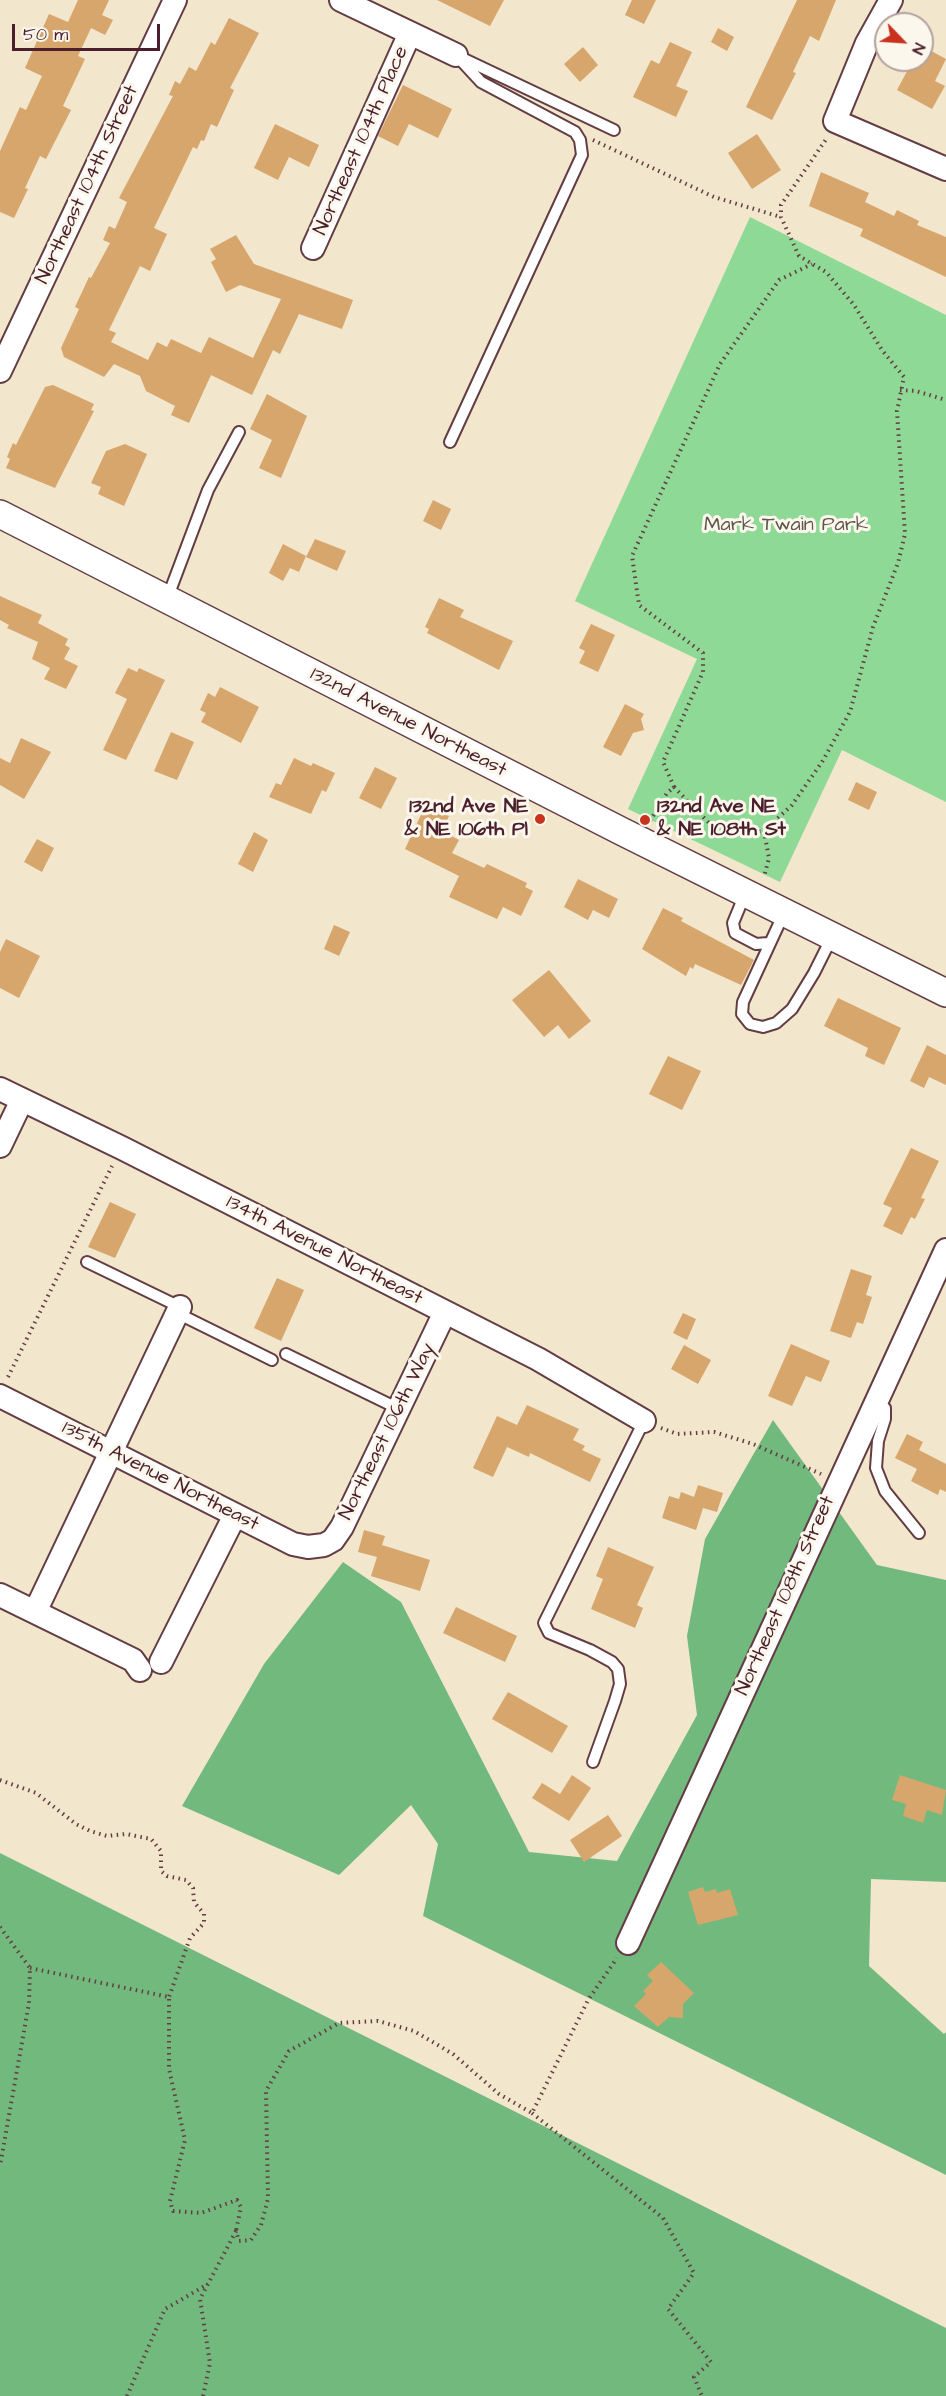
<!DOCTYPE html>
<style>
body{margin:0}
#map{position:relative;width:946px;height:2396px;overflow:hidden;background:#f2e6cd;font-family:"Architects Daughter",sans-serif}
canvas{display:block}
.north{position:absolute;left:874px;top:12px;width:60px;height:60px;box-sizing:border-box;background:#fbf7ec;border:2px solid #b4a19f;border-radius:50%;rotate:115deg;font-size:16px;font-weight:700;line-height:24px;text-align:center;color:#4a1f2b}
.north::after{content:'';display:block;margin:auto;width:21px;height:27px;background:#c8321e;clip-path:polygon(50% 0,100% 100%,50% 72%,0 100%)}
.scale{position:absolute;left:12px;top:24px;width:148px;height:27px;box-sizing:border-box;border:3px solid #4a1f2b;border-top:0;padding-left:8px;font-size:18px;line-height:21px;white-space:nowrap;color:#4a1f2b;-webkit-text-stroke:4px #fbf7ec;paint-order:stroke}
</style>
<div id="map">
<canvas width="946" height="2396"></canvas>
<div class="north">N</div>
<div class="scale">50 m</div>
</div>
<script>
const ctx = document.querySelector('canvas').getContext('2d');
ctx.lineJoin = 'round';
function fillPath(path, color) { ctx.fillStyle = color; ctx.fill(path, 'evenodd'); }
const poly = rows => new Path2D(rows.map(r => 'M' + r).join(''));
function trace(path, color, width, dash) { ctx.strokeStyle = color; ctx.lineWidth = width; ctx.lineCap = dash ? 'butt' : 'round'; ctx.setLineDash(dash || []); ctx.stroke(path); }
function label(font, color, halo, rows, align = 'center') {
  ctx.font = font + ' "Architects Daughter",sans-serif'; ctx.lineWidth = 6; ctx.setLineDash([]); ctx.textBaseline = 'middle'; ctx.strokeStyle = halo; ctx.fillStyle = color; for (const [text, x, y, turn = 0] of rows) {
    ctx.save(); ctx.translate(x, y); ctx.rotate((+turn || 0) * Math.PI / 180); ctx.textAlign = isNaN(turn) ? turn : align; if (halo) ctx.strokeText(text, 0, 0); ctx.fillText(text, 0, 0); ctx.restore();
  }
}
const green = poly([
 [750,217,946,315,946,802,842,750,780,882,628,809,697,659,575,601]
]);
const forest = poly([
 [773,1420,877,1565,946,1580,946,1882,871,1879,869,1966,944,2034,946,2032,946,2175,423,1916,438,1844,411,1805,339,1875,182,1806,264,1664,343,1562,401,1602,529,1852,617,1861,697,1715,687,1636,705,1539],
 [0,1853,946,2328,946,2396,0,2396]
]);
const building = poly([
 [78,0,109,0,102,15,113,20,105,35,91,28,78,56,85,59,63,106,71,110,46,159,40,156,25,188,28,189,14,218,0,212,0,151,20,107,26,110,42,76,25,68,49,14,68,22],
 [437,0,504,0,490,26],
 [632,0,656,0,644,24,625,15],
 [797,0,836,0,819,41,810,36,793,72,796,73,772,120,746,107],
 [229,18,259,33,230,88,234,90,217,127,211,124,204,141,201,140,197,149,193,147,154,228,167,234,150,271,140,266,109,330,116,333,111,342,148,360,157,342,167,347,171,339,201,353,209,337,253,358,281,299,240,285,226,292,211,262,216,259,210,249,236,235,254,264,353,300,342,329,299,314,280,354,273,350,252,395,211,375,189,423,171,415,175,406,146,391,140,376,114,364,104,377,64,357,61,348,79,309,75,307,89,277,91,278,110,243,103,240,109,226,115,229,127,202,119,198,173,96,169,95,175,81,180,84,189,67,196,71,211,42,215,45],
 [718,28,734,37,727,51,711,42],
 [670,42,692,52,676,86,688,91,676,117,633,97,651,60,659,64],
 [922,46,946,59,935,81,945,86,932,109,897,90,913,60,922,60],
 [583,47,598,65,580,82,564,64],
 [403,85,452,109,438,138,409,124,398,146,378,136],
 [275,124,319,145,309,167,289,157,278,180,254,168],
 [757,134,781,170,752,189,728,153],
 [821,172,869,193,865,202,894,216,897,210,919,221,917,225,946,237,946,277,860,236,863,229,809,206],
 [53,385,94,404,91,410,94,411,55,488,6,468,10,459,7,457,13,443,16,445,45,387],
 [267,394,307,416,281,478,259,468,272,440,250,429],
 [125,444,147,454,124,506,98,494,101,487,91,483,106,451],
 [433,500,451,509,441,530,423,521],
 [315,539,346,551,337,571,306,557],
 [283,544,306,556,299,572,290,568,283,581,269,573],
 [0,596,42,615,38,623,68,639,65,645,70,648,64,659,78,666,66,689,44,679,50,668,32,659,38,642,7,628,9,625,0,620],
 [439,598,464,610,460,617,513,641,499,670,427,633,429,629,425,627],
 [591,624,615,635,598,672,579,663,585,651,579,648],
 [128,668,137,672,139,668,165,680,126,760,103,750,127,699,115,693],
 [220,687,259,707,241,743,201,722,206,713,200,710,208,693,215,697],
 [625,704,644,714,641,719,644,730,633,733,621,756,603,747],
 [171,732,194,742,177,780,154,771],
 [21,738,51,752,24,799,0,785,0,758,10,763],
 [294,758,311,766,313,763,335,773,326,792,322,790,311,814,269,797,276,783,281,785],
 [375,767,397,778,381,809,359,798],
 [856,782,877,792,869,810,848,800],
 [426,804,449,816,442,831,459,840,452,853,484,868,487,864,527,883,525,887,533,891,521,916,503,907,497,919,449,897,459,876,405,849],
 [254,832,268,840,253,872,238,864],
 [37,839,54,848,42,872,24,862],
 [578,879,618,899,609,918,593,910,588,920,564,907],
 [663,908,683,918,681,921,754,960,741,985,695,964,693,969,690,967,686,976,642,949],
 [334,925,350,932,339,956,324,949],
 [6,939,40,956,19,998,0,988,0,952],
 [549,970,591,1021,569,1039,558,1025,544,1037,512,1000],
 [838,998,901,1028,884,1065,865,1056,868,1048,824,1026],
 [927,1045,946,1055,946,1085,929,1077,924,1088,910,1081],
 [668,1056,701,1071,682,1110,649,1094],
 [911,1148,939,1161,921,1198,925,1199,915,1219,911,1217,902,1235,883,1226,892,1208,883,1204],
 [110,1202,136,1214,115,1258,88,1247],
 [851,1269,872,1276,866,1295,872,1297,863,1324,857,1322,851,1338,830,1331],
 [277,1278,304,1290,281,1341,254,1328],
 [683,1313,696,1319,687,1340,673,1333],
 [791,1344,830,1361,821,1382,806,1376,792,1406,768,1396],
 [684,1345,711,1360,698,1384,671,1369],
 [527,1405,579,1429,573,1440,585,1446,582,1450,601,1459,590,1482,530,1453,529,1457,507,1447,493,1477,473,1468,497,1416,517,1425],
 [907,1434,923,1442,919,1450,946,1464,946,1492,940,1489,938,1495,911,1481,917,1469,895,1458],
 [698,1485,723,1493,717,1512,703,1508,696,1530,662,1518,669,1496,679,1499,681,1492,694,1497],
 [364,1530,385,1536,382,1545,430,1560,420,1591,371,1576,377,1557,358,1552],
 [608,1547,654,1567,637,1605,643,1608,635,1628,591,1609,603,1579,596,1576],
 [456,1607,517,1636,505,1662,443,1633],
 [508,1692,568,1726,552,1753,492,1719],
 [572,1775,591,1788,569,1821,532,1798,542,1783,560,1794],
 [900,1775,946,1790,942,1815,927,1810,923,1823,903,1816,906,1804,892,1800],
 [608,1815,622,1836,584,1862,570,1840],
 [703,1887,705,1892,716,1889,717,1893,730,1889,738,1915,698,1925,688,1892],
 [661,1962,694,1993,683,2004,683,2018,669,2017,658,2027,634,2006,646,1994,643,1991,653,1981,647,1975]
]);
const path = poly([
 [593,140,714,197,781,217],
 [900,390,916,391,946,400],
 [674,787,663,762,703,672,703,653,639,605,632,556,720,364,779,280,812,264],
 [650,821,667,793,674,787,712,826,741,832,764,831,792,805,822,762,850,712,873,627,898,563,905,534,897,411,904,377,882,350,854,305,826,272,799,256,781,217,781,205,827,138],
 [764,831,769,858,764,877],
 [8,1377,112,1166],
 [661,1428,677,1434,714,1432,753,1444,821,1474],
 [0,1780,36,1793,76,1824,90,1831,107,1836,126,1834,151,1839,161,1851,161,1871,167,1876,186,1880,193,1888,194,1902,204,1914,204,1923,190,1938,169,1997],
 [0,1927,30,1968,29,2003,0,2166],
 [30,1968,169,1997,169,2069,185,2140,170,2201,173,2211,201,2213,237,2200,241,2207,236,2231],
 [532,2113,663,2218,694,2273,668,2309,711,2362,694,2377,702,2396],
 [127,2396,165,2309,208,2284],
 [203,2396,210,2363,200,2299,236,2231,239,2241,251,2240,261,2225,268,2199,266,2091,289,2051,339,2023,378,2021,414,2031,453,2054,499,2094,532,2113,588,2000,617,1958]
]);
const service = poly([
 [462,58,614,130],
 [450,442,582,155,580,140,575,132,481,82,456,55],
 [167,599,208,490,239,432],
 [745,894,733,923,735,933,756,944,768,943],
 [784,913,743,1002,742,1014,750,1024,763,1027,776,1023,792,1009,814,973,832,937],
 [87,1262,180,1307],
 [177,1313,272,1360],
 [286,1354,399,1409],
 [875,1401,885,1408,885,1419,878,1441,876,1468,885,1491,919,1533],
 [593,1762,615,1701,620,1684,618,1669,612,1662,590,1650,549,1633,544,1623,644,1421]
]);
const minor = poly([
 [341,0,456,55],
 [891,0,867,43,835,121,946,169],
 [313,248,410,33],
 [0,371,175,0],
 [0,1089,122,1148,538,1359,644,1421],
 [0,1146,22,1100],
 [0,1396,293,1544,308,1547,324,1545,333,1540,342,1527,445,1312],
 [0,1595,133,1660,140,1670],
 [35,1612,180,1307],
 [161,1662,235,1515],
 [628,1943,946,1250]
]);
const tertiary = poly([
 [0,514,621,831,946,993]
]);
const markers = [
 [540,819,6,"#c8321e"],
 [645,820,6,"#c8321e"]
];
const streetNames = [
 ["Northeast 104th Place",362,141,-66],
 ["Northeast 104th Street",88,185,-65],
 ["132nd Avenue Northeast",408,723,27],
 ["134th Avenue Northeast",324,1251,27],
 ["Northeast 106th Way",388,1432,-64],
 ["135th Avenue Northeast",160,1477,27],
 ["Northeast 108th Street",786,1596,-66]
];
const parkNames = [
 ["Mark Twain Park",786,526]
];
const poiNames = [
 ["132nd Ave NE",528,808],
 ["& NE 106th Pl",528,831],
 ["132nd Ave NE",657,808,"left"],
 ["& NE 108th St",657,831,"left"]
];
fillPath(green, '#8ed995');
fillPath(forest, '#72b97e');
fillPath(building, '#d6a66c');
trace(service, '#633d43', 14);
trace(minor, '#633d43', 26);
trace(tertiary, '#633d43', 30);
trace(path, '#633d43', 4, [1.5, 4.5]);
trace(service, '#fff', 10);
trace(minor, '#fff', 22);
trace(tertiary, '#fff', 27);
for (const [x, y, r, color] of markers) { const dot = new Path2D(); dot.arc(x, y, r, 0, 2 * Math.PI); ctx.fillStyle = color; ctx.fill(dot); trace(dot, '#fbf7ec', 2); }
label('20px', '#4a1f2b', '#fbf7ec', streetNames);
label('20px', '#5e574b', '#fbf7ec', parkNames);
label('bold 20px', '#4a1f2b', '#fbf7ec', poiNames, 'right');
</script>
